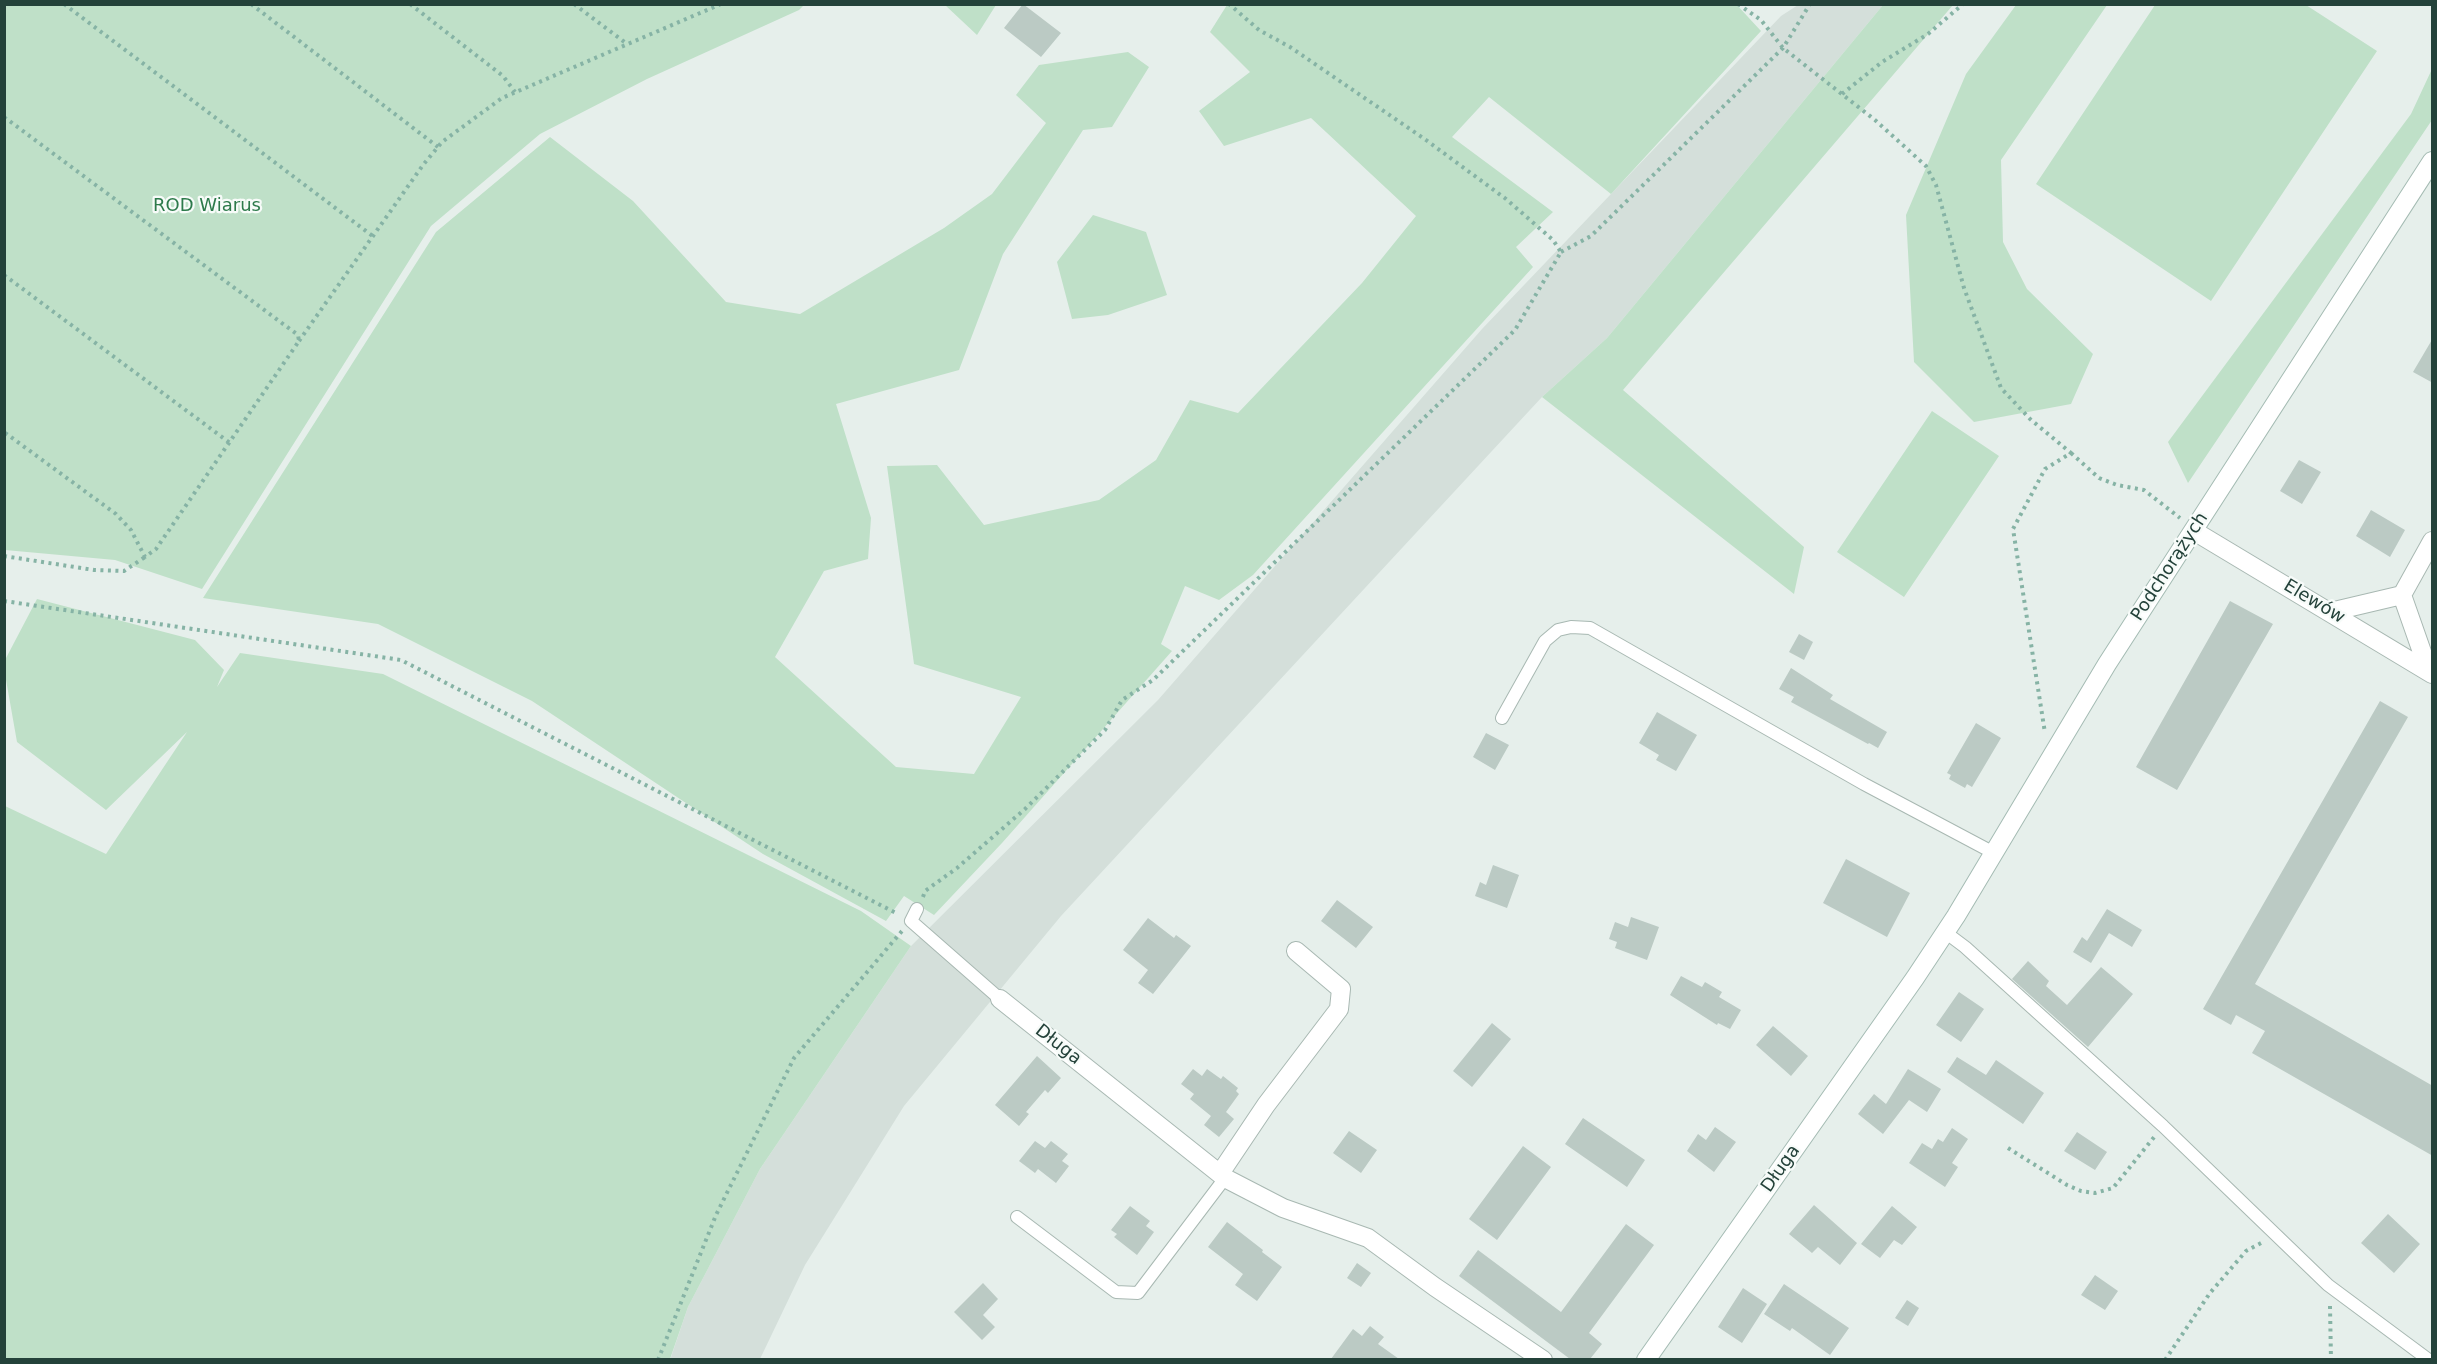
<!DOCTYPE html>
<meta charset="utf-8">
<style>
body{margin:0}
#map{position:relative;width:2437px;height:1364px;overflow:hidden;background:#e6efeb;font-family:"DejaVu Sans",sans-serif}
canvas{display:block}
.frame{position:absolute;inset:0;border:6px solid #24423a;pointer-events:none}
</style>
<div id="map">
<canvas width="2437" height="1364"></canvas>
<div class="frame"></div>
</div>
<script>
const ctx = document.querySelector('canvas').getContext('2d');
ctx.lineJoin = 'round';
function fillPath(path, color) { ctx.fillStyle = color; ctx.fill(path, 'evenodd'); }
const poly = rows => new Path2D(rows.map(r => 'M' + r).join(''));
function trace(path, color, width, dash) { ctx.strokeStyle = color; ctx.lineWidth = width; ctx.lineCap = dash ? 'butt' : 'round'; ctx.setLineDash(dash || []); ctx.stroke(path); }
function label(font, color, halo, rows, align = 'center') {
  ctx.font = font + ' "DejaVu Sans",sans-serif'; ctx.lineWidth = 4.5; ctx.setLineDash([]); ctx.textBaseline = 'middle'; ctx.strokeStyle = halo; ctx.fillStyle = color; for (const [text, x, y, turn = 0] of rows) {
    ctx.save(); ctx.translate(x, y); ctx.rotate((+turn || 0) * Math.PI / 180); ctx.textAlign = isNaN(turn) ? turn : align; if (halo) ctx.strokeText(text, 0, 0); ctx.fillText(text, 0, 0); ctx.restore();
  }
}
const built = poly([
 [1798,5,1883,5,1607,338,1542,397,1061,916,904,1106,805,1265,760,1359,670,1360,688,1307,760,1169,911,946,1158,700,1482,329,1781,16]
]);
const green = poly([
 [1736,4,1761,31,1611,194,1489,97,1452,137,1553,212,1516,247,1533,267,1253,575,1219,600,1185,586,1161,644,1172,651,1002,843,934,915,904,896,886,921,763,854,532,701,378,624,203,598,436,232,550,137,633,201,726,302,800,314,944,228,992,194,1046,123,1016,95,1039,65,1128,52,1149,67,1112,127,1083,130,1003,254,959,370,836,404,871,518,868,559,824,571,775,657,896,767,974,774,1021,697,914,664,887,466,937,465,984,525,1099,500,1156,460,1190,400,1238,413,1362,283,1416,216,1311,118,1224,146,1199,111,1250,72,1210,32,1227,5],
 [4,5,5,4,804,5,799,10,647,79,540,134,431,226,202,589,115,560,5,550],
 [945,5,996,5,977,35],
 [1883,5,1953,5,1623,390,1804,547,1794,594,1542,397,1607,338],
 [2016,5,2107,5,2001,160,2003,242,2027,289,2093,354,2071,404,1974,422,1914,362,1906,215,1966,74],
 [2155,5,2306,5,2377,51,2211,301,2036,184],
 [2432,69,2432,120,2188,483,2168,442,2411,114],
 [1093,215,1146,232,1167,295,1108,315,1072,319,1057,262],
 [1932,411,1999,456,1904,597,1837,552],
 [37,599,195,640,224,670,217,687,240,653,383,674,861,911,911,946,760,1169,688,1307,670,1359,5,1359,5,806,106,854,187,732,106,810,17,742,5,674,5,660]
]);
const building = poly([
 [1023,4,1061,33,1041,57,1004,28],
 [2433,338,2433,383,2413,372],
 [2299,460,2321,472,2302,504,2280,491],
 [2371,510,2405,530,2390,557,2356,536],
 [2230,601,2273,624,2177,790,2136,767],
 [1799,634,1813,642,1804,660,1789,652],
 [1791,668,1833,695,1830,699,1887,732,1878,748,1869,743,1868,744,1791,702,1794,697,1779,689],
 [2380,701,2408,717,2255,984,2433,1086,2433,1156,2252,1053,2265,1031,2236,1015,2231,1025,2203,1009],
 [1657,712,1697,735,1676,771,1656,760,1659,755,1639,743],
 [1976,723,2001,738,1972,787,1967,784,1965,788,1949,779,1951,775,1947,773],
 [1486,733,1509,745,1495,770,1473,757],
 [1846,859,1910,893,1887,937,1823,903],
 [1493,865,1519,875,1507,908,1475,896,1480,882,1486,885],
 [1337,900,1373,927,1356,948,1321,921],
 [2107,909,2142,930,2132,947,2109,933,2091,963,2073,952,2082,937,2087,941],
 [1631,917,1659,927,1647,960,1615,948,1617,942,1609,939,1615,922,1628,927],
 [1148,918,1174,938,1176,935,1191,946,1153,994,1138,983,1148,970,1123,950],
 [2028,961,2049,981,2046,986,2067,1005,2101,967,2133,994,2088,1047,2012,979],
 [1681,976,1702,987,1705,982,1722,992,1719,997,1741,1010,1730,1029,1718,1023,1717,1025,1670,995],
 [1959,992,1984,1009,1961,1042,1936,1025],
 [1492,1023,1511,1039,1472,1087,1453,1071],
 [1773,1026,1808,1056,1791,1076,1756,1045],
 [1037,1056,1061,1078,1048,1093,1045,1090,1026,1112,1029,1114,1019,1126,995,1105],
 [1957,1057,1986,1075,1996,1060,2044,1093,2023,1124,1947,1072],
 [1193,1069,1202,1076,1207,1069,1221,1079,1223,1076,1238,1088,1236,1091,1239,1094,1226,1112,1234,1119,1219,1137,1204,1125,1211,1116,1190,1099,1194,1094,1181,1084],
 [1908,1069,1941,1089,1927,1112,1909,1100,1883,1134,1858,1114,1874,1094,1886,1104],
 [1583,1118,1645,1160,1627,1187,1565,1144],
 [1715,1127,1736,1142,1714,1172,1687,1151,1698,1134,1706,1140],
 [1952,1128,1968,1139,1952,1163,1958,1167,1945,1187,1909,1163,1922,1143,1932,1149,1938,1139,1943,1142],
 [1349,1131,1377,1150,1361,1173,1333,1153],
 [2077,1132,2107,1152,2095,1170,2064,1151],
 [1035,1141,1045,1148,1051,1141,1068,1154,1062,1161,1069,1166,1056,1183,1038,1169,1035,1173,1019,1161],
 [1523,1146,1551,1167,1497,1240,1469,1219],
 [1814,1205,1857,1243,1840,1265,1818,1247,1812,1253,1789,1234],
 [1130,1206,1150,1221,1146,1226,1154,1232,1137,1255,1114,1237,1117,1234,1111,1230],
 [1892,1206,1917,1227,1902,1245,1894,1240,1880,1258,1861,1244],
 [2388,1214,2420,1244,2394,1273,2361,1243],
 [1227,1222,1263,1250,1262,1252,1282,1267,1257,1301,1235,1285,1243,1274,1208,1247],
 [1626,1224,1654,1245,1589,1333,1602,1344,1590,1359,1570,1359,1459,1276,1478,1250,1561,1312],
 [1357,1263,1371,1273,1361,1287,1347,1278],
 [2095,1275,2118,1291,2105,1310,2081,1295],
 [983,1283,998,1299,983,1315,995,1327,982,1340,954,1312],
 [1784,1284,1849,1328,1830,1355,1792,1328,1790,1331,1764,1314],
 [1743,1288,1767,1304,1742,1343,1718,1327],
 [1907,1300,1919,1308,1908,1326,1895,1318],
 [1370,1326,1384,1337,1378,1344,1399,1359,1331,1359,1353,1329,1362,1336]
]);
const path = poly([
 [64,4,374,237],
 [251,4,438,147],
 [410,4,503,76,515,92],
 [574,4,627,44],
 [1738,4,1761,20,1783,48,1875,120,1926,166,1936,185,1964,288,2001,388,2030,419,2071,453,2045,469,2013,529,2045,733],
 [1842,94,1882,62,1928,34,1963,4],
 [4,117,298,335,299,341,156,549,145,557,131,530,116,514,4,432],
 [1561,252,1591,236,1783,48,1810,4],
 [4,275,230,443],
 [299,341,423,165,442,142,502,98,721,4],
 [2071,453,2099,478,2117,485,2144,490,2180,518],
 [4,556,94,570,124,571,145,557],
 [4,601,401,660,898,914],
 [923,897,925,891,957,868,1025,809,1105,730,1122,700,1153,680,1515,330,1561,252,1553,240,1506,199,1426,140,1290,47,1259,30,1229,4],
 [2008,1148,2067,1185,2081,1191,2095,1193,2113,1188,2155,1136],
 [2330,1306,2331,1360],
 [658,1360,716,1215,794,1058,902,931],
 [2165,1360,2210,1293,2246,1251,2263,1242]
]);
const lane = poly([
 [1502,718,1545,641,1558,630,1571,627,1590,628,1864,784,1994,853],
 [917,909,911,921,1000,999],
 [1945,932,1965,947,2163,1126,2328,1285,2429,1360],
 [1017,1217,1116,1292,1138,1293,1225,1178]
]);
const street = poly([
 [2194,531,2432,674],
 [2330,612,2402,595],
 [2429,672,2402,595,2432,541],
 [1000,999,1225,1178,1283,1208,1368,1238,1435,1287,1543,1360],
 [1221,1172,1266,1105,1339,1009,1341,989,1296,951]
]);
const secondary = poly([
 [1646,1360,1915,978,1956,916,2107,664,2432,161]
]);
const parkNames = [
 ["ROD Wiarus",207,206]
];
const streetNames = [
 ["Podchorążych",2170,567,-57],
 ["Elewów",2314,602,31],
 ["Długa",1058,1045,38],
 ["Długa",1781,1169,-55]
];
fillPath(built, '#d4dfda');
fillPath(green, '#bfe0c8');
fillPath(building, '#bbcac4');
trace(lane, '#a8b8b2', 14);
trace(street, '#a8b8b2', 20);
trace(secondary, '#a4bbb3', 20);
trace(path, '#86b3a5', 4, [3, 4.5]);
trace(lane, '#fff', 12);
trace(street, '#fff', 18);
trace(secondary, '#fff', 18);
label('18px', '#2d7a4b', '#f7fbf9', parkNames);
label('18px', '#24423a', '#f7fbf9', streetNames);
</script>
